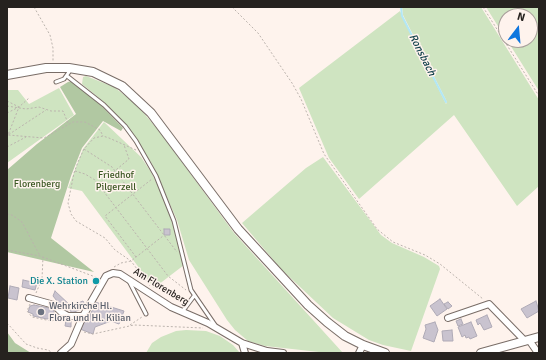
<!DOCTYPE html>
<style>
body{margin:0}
#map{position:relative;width:546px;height:360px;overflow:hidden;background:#fef3ed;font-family:Signika,sans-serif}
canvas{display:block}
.frame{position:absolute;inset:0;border:8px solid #26221f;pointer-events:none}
.north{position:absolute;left:498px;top:8px;width:40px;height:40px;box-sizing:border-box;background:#fef3ed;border:1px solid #a89f9b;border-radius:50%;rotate:16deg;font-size:11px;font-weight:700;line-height:16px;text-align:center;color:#26221f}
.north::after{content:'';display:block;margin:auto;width:14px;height:18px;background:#0f76de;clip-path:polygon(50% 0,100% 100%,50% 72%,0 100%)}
</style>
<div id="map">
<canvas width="546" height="360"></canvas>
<div class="frame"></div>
<div class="north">N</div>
</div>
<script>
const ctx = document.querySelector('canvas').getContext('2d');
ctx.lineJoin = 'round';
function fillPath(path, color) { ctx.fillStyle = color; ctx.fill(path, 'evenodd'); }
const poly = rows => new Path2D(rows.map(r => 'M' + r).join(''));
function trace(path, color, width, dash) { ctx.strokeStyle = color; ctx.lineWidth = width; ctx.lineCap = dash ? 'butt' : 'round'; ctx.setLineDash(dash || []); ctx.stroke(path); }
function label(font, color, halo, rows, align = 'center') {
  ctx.font = font + ' Signika,sans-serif'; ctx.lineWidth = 3; ctx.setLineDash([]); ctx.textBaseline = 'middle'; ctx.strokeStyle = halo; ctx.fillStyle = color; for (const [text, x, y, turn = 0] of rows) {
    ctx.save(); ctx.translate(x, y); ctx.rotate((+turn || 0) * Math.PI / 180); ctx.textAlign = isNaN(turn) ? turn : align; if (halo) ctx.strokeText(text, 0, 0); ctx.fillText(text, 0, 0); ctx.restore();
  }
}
const green = poly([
 [402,7,481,7,539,100,539,186,517,206,454,115,359,199,329,158,299,88,400,11,446,104,447,102,403,15],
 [486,7,539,7,539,91,507,40,530,40,530,16,506,16,506,39],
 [86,76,114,87,136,104,159,131,234,233,343,353,328,353,265,346,248,341,235,330,227,320,189,260,177,220,152,164,126,125,105,103,82,84,83,77],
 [59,88,74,115,7,163,7,90,18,90,29,104],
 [104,122,141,157,151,172,160,190,178,238,184,265,154,288,82,191,68,188,83,149],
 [323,157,381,235,392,243,424,257,439,266,440,269,411,351,383,345,369,340,333,318,281,269,242,223,306,168],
 [186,330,206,331,220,336,233,345,240,353,146,353,152,343,161,337,176,331]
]);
const forest = poly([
 [72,81,91,95,123,128,121,131,103,121,82,148,71,176,51,238,94,272,7,252,7,170,37,144,76,114,60,87,68,82],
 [7,332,15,343,31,353,7,353]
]);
const stream = poly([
 [401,7,402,16,446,102]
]);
const building = poly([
 [164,229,170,229,170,235,164,235,164,229],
 [23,280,37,283,35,290,22,287,23,280],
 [10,286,19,288,17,300,8,298,10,286],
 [55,291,71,306,83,301,86,307,72,313,69,309,65,311,53,296,55,291],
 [440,299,447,309,437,316,430,306,440,299],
 [536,301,539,311,527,318,521,309,536,301],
 [95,302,124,311,119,324,111,321,95,327,93,334,80,329,83,320,88,322,95,302],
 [448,302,452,306,448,309,444,304,448,302],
 [34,305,49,308,49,306,54,307,54,317,47,319,33,316,33,314,28,312,30,306,34,305],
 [487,315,492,327,484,330,480,323,478,325,476,320,487,315],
 [461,319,463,324,458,326,456,321,461,319],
 [66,320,71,321,71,327,65,326,66,320],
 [435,322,438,330,434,342,423,338,426,329,425,325,435,322],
 [471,322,477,336,470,339,469,337,466,338,465,335,462,337,458,327,471,322],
 [452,330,453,341,443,341,442,331,452,330]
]);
const path = poly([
 [34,7,50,35,53,48,53,61],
 [232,7,258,33,292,83,301,99,324,154,377,229,393,242,425,255,440,264,483,299],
 [483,7,539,96],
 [7,101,19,107,8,135,44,138,73,122,85,122,100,130,103,136],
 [7,106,26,109,39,107,51,111,63,111,68,123],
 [7,113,19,107,29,98],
 [7,138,8,135,46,110],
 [7,147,26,137],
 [84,149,112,167,177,252],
 [136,150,109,138,103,136,94,138,84,149,78,162,74,173,68,203,71,214,76,221,105,238,115,250,131,261,150,286],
 [75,171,85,174,95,180,168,276,186,290],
 [98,185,129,159,124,145],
 [7,214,12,215,22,222,40,256],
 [7,250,40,256,98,278],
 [136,257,105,216,152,179],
 [114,267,121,263,131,261,163,236],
 [36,293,42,279,43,257],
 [30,304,27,311,32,317,51,321,61,319],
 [7,323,26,344,37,348,48,350,53,353],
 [130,325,142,317],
 [84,332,93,334,134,325,203,328]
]);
const lane = poly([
 [67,76,104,105,125,126,136,141,156,176,174,221,191,290,215,325],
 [56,82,64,79,69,72,69,68],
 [129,281,146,314],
 [182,312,194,296]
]);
const street = poly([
 [29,298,54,305,61,312,68,316,83,316],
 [448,318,489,304,525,341],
 [529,340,538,353],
 [242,343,245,353],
 [61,353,71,344,83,316,106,276,113,273,120,274,171,307,208,323,242,343,267,351,283,353],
 [359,353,363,345]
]);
const secondary = poly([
 [7,75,46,68,69,68,93,72,122,86,151,113,238,229,308,305,327,322,345,336,363,345,385,353],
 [481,353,539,337]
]);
const markers = [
 [96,281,4,"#0f9aa8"],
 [41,312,4,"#6b7280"]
];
const parkNames = [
 ["Friedhof",116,175],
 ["Pilgerzell",116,187],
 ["Florenberg",37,184]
];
const cultureNames = [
 ["Die X. Station",88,281]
];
const streetNames = [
 ["Am Florenberg",161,287,31]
];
const worshipNames = [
 ["Wehrkirche Hl.",49,306],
 ["Flora und Hl. Kilian",49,318]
];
const waterNames = [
 ["Ronsbach",422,55,63]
];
fillPath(green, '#cfe4c1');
fillPath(forest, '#b1c8a2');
trace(stream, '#b2e7f6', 2);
fillPath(building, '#c9c3cf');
trace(building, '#afaab6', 1);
trace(lane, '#796d67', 5);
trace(street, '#796d67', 8);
trace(secondary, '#796d67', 10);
trace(path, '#bbb3ad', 1, [2, 2]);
trace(lane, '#fff', 3);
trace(street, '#fff', 6);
trace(secondary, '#fff', 8);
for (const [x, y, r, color] of markers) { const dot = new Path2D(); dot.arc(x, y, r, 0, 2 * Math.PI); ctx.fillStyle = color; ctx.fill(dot); trace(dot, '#fef3ed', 1.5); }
label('10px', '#3b5823', '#fef3ed', parkNames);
label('10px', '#0d838f', '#fef3ed', cultureNames, 'right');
label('10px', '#26221f', '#fef3ed', streetNames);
label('10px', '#5b616d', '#fef3ed', worshipNames, 'left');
label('italic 11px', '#12414c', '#fef3ed', waterNames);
</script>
